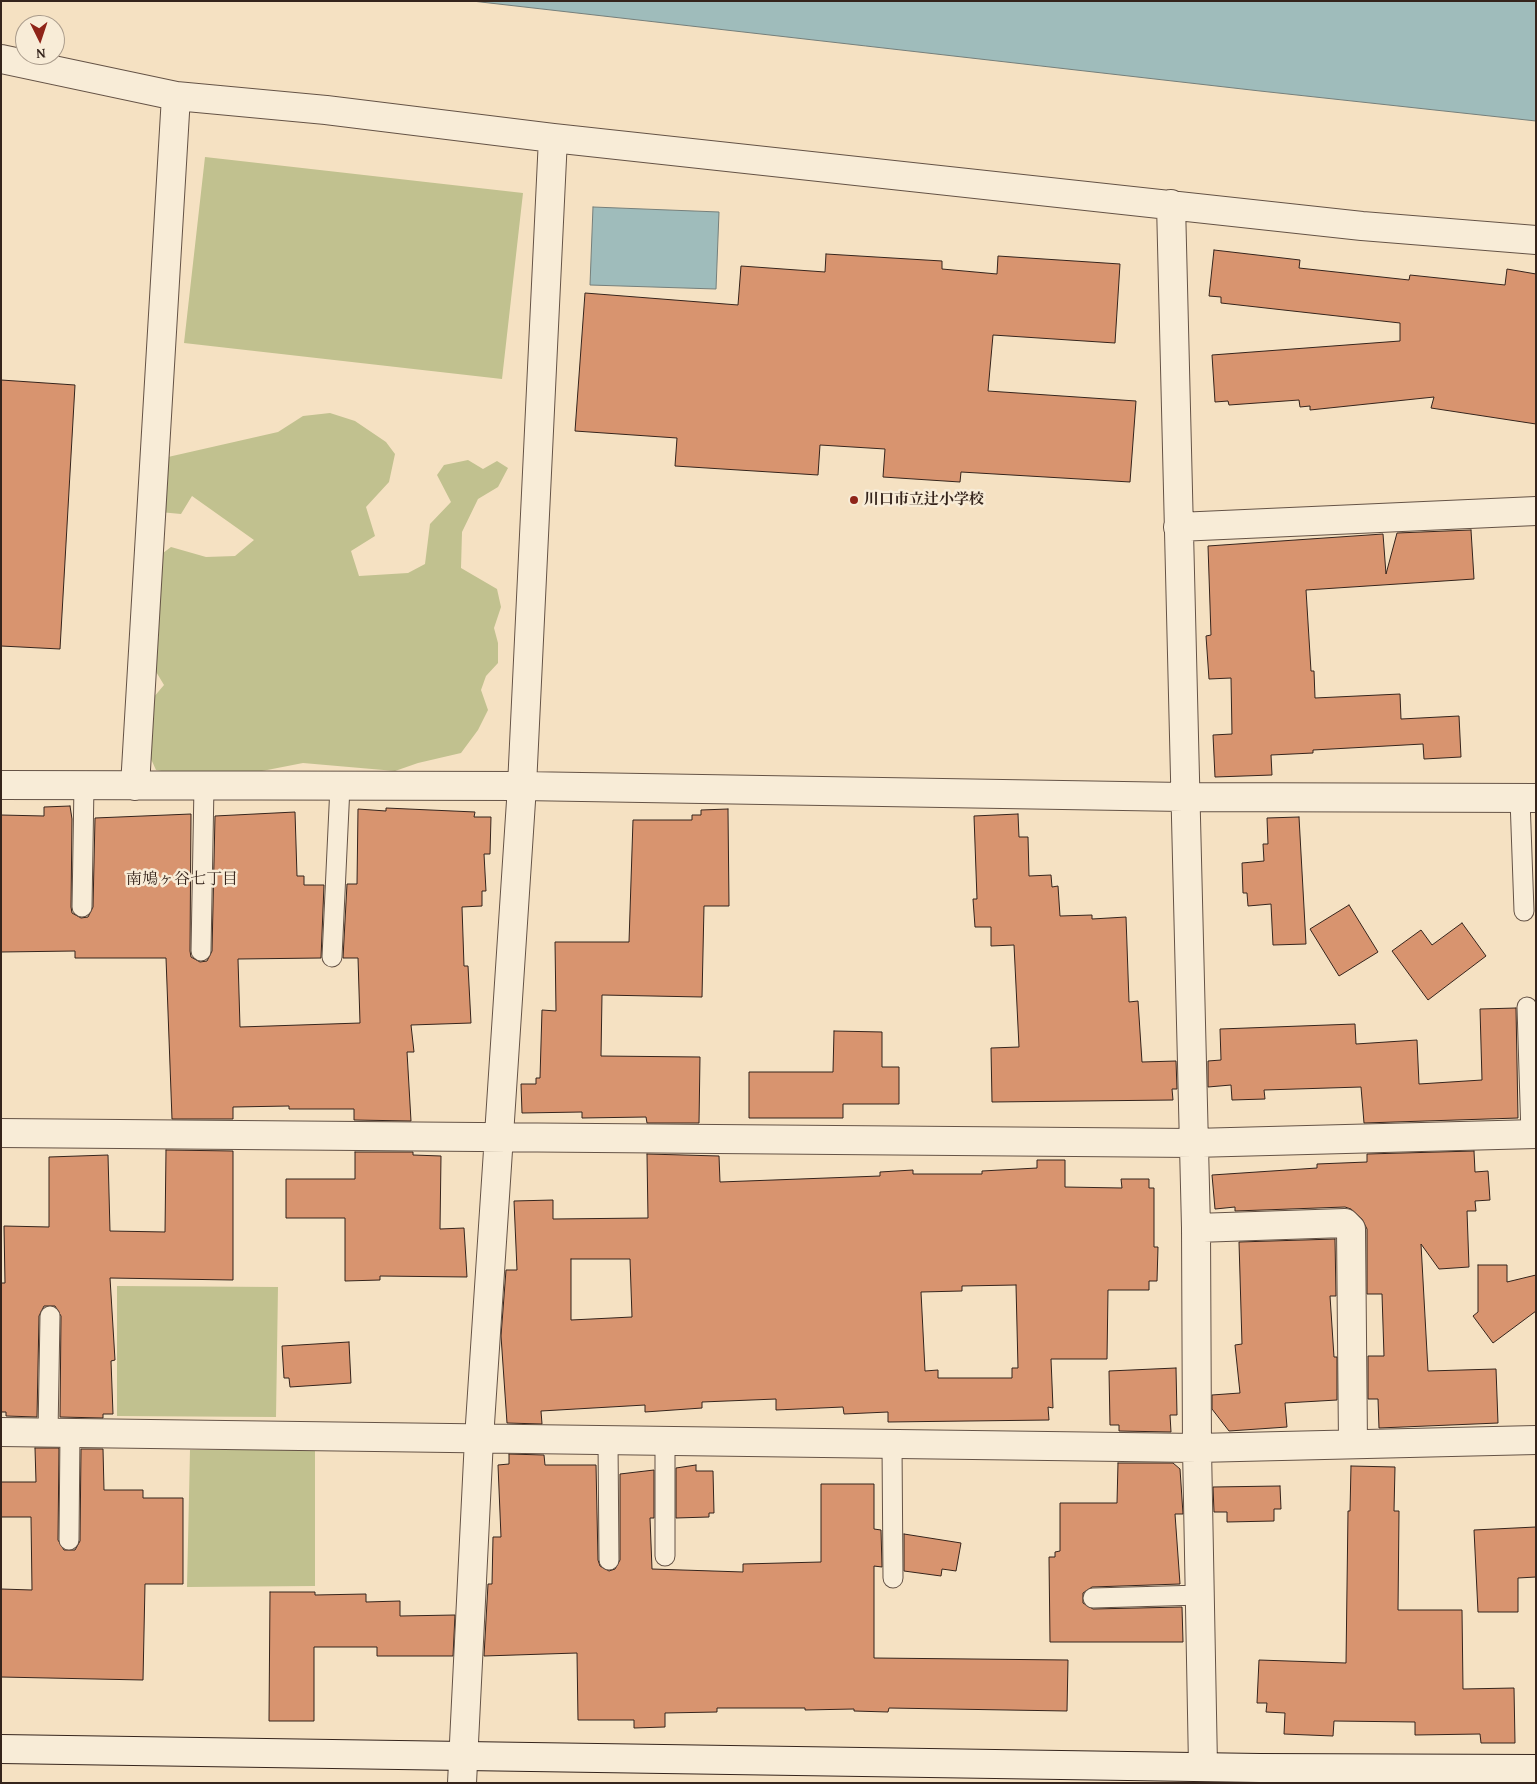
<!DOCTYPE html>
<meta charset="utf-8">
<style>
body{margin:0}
#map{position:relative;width:1537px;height:1784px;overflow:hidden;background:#f5e1c2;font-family:"Gentium Book Plus",serif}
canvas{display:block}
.frame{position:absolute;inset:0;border:2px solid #35241c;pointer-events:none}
.north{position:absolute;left:15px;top:15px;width:50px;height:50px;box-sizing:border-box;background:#f8ecd7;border:1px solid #aa9c8c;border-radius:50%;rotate:176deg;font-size:14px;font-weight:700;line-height:20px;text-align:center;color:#35241c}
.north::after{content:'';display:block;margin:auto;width:18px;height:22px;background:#8f2418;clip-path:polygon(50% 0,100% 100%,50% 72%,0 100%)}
</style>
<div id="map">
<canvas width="1537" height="1784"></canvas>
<div class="frame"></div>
<div class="north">N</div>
</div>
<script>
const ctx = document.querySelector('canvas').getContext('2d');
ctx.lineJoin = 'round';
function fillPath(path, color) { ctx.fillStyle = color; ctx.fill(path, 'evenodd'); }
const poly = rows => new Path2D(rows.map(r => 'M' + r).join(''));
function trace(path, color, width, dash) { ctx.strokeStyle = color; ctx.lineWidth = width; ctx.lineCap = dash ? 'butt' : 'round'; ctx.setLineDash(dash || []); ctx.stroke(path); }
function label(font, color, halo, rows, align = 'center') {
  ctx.font = font + ' "Gentium Book Plus","Noto Serif JP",serif'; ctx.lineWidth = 5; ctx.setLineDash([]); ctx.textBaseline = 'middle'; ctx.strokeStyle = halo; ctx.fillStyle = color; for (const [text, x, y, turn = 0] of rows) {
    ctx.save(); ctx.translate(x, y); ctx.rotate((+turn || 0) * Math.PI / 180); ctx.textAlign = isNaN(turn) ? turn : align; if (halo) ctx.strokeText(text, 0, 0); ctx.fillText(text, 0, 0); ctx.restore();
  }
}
const green = poly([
 [205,157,523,193,502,379,184,343],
 [330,413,355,421,386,442,395,454,389,482,366,507,375,536,351,551,359,576,408,573,425,564,430,524,451,502,437,475,444,465,468,460,483,469,497,461,508,468,498,487,478,499,462,532,461,568,497,589,501,607,494,628,498,643,498,663,486,676,481,690,488,710,478,730,461,753,418,763,395,771,303,763,262,771,220,773,178,774,156,770,146,748,153,698,164,685,152,665,159,635,155,615,159,556,171,547,206,557,235,556,254,540,192,496,181,514,160,512,168,457,278,432,303,416],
 [117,1286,278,1287,276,1417,117,1416],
 [190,1450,315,1450,315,1586,187,1587]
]);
const water = poly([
 [472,1,1536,1,1536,121,1260,91,472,1],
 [593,207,719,212,716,289,590,285,593,207]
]);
const building = poly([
 [1214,250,1300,260,1299,268,1409,280,1410,275,1505,285,1507,269,1536,274,1536,424,1431,408,1434,397,1310,410,1310,406,1300,407,1299,400,1229,405,1228,401,1215,402,1212,355,1400,341,1400,323,1221,303,1221,297,1209,296,1214,250],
 [826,254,942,261,942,269,997,274,998,256,1120,264,1115,343,993,335,988,391,1136,401,1130,482,961,472,960,482,883,477,885,449,820,445,818,475,675,466,677,438,575,431,585,293,738,305,741,266,825,272,826,254],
 [1,380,75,385,60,649,1,646,1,380],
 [1471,530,1474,579,1306,590,1311,671,1314,671,1315,698,1400,694,1401,719,1459,716,1461,757,1424,759,1423,744,1313,750,1313,753,1271,755,1272,775,1215,777,1213,735,1232,734,1231,678,1209,679,1206,636,1211,635,1208,546,1383,534,1386,574,1397,533,1471,530],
 [70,806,72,819,71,907,72,913,81,918,88,917,93,907,95,818,191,814,190,951,191,957,200,962,207,961,212,951,215,816,295,812,297,876,304,876,304,885,324,885,321,958,238,959,240,1027,360,1023,358,958,343,958,347,884,357,884,358,809,386,811,386,808,475,812,474,817,491,817,490,854,484,854,486,891,482,891,482,906,462,907,464,966,468,966,471,1023,411,1025,414,1052,407,1052,411,1121,354,1120,354,1109,289,1109,289,1106,233,1107,233,1119,172,1119,166,958,75,958,75,951,1,952,1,815,44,816,44,807,70,806],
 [728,809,729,906,704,906,702,997,602,995,601,1056,700,1057,699,1123,647,1123,646,1117,582,1118,582,1112,522,1113,521,1084,536,1084,536,1078,540,1078,542,1010,556,1011,555,942,629,942,633,820,692,820,692,815,701,815,701,810,728,809],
 [1018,814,1019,837,1028,837,1029,876,1051,875,1052,887,1058,886,1060,916,1092,915,1092,919,1126,917,1129,1002,1138,1001,1142,1062,1176,1061,1177,1089,1172,1089,1173,1100,992,1102,991,1048,1019,1047,1014,945,991,946,991,927,975,927,973,899,977,899,974,816,1018,814],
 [1299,817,1306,944,1273,945,1271,904,1248,906,1247,893,1243,893,1242,863,1264,861,1263,844,1268,844,1267,818,1299,817],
 [1349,905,1378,952,1339,976,1310,929,1349,905],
 [1462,923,1486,956,1428,1000,1392,951,1421,930,1432,945,1462,923],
 [1516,1008,1518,1118,1364,1123,1361,1087,1264,1090,1265,1099,1232,1100,1231,1085,1208,1087,1208,1061,1221,1060,1220,1029,1355,1024,1356,1044,1417,1040,1419,1084,1482,1080,1480,1009,1516,1008],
 [834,1031,882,1032,882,1067,899,1067,899,1104,843,1104,843,1118,749,1118,749,1072,833,1072,834,1031],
 [166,1150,233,1151,233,1280,110,1278,115,1360,111,1361,113,1414,103,1414,103,1418,60,1417,61,1316,55,1306,44,1306,39,1316,37,1417,6,1416,6,1412,1,1412,1,1283,5,1283,4,1226,49,1227,49,1157,108,1155,110,1231,165,1232,166,1150],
 [1474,1151,1475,1172,1488,1171,1490,1200,1475,1201,1476,1211,1467,1211,1469,1267,1439,1269,1421,1244,1428,1371,1496,1369,1498,1423,1379,1428,1378,1399,1368,1399,1368,1356,1384,1356,1382,1294,1367,1294,1367,1229,1362,1219,1351,1209,1345,1207,1235,1211,1235,1207,1215,1209,1212,1175,1317,1168,1317,1164,1367,1162,1367,1154,1474,1151],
 [355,1152,413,1152,413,1155,441,1156,440,1229,464,1228,467,1277,380,1276,380,1280,345,1281,345,1218,286,1218,286,1179,355,1179,355,1152],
 [647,1154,719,1156,720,1182,880,1176,880,1172,913,1170,913,1174,982,1174,982,1171,1037,1168,1037,1160,1065,1160,1065,1187,1122,1188,1121,1179,1149,1179,1149,1188,1154,1188,1154,1247,1158,1247,1157,1281,1149,1281,1149,1290,1108,1290,1107,1359,1051,1359,1053,1408,1048,1407,1049,1420,888,1422,888,1412,844,1414,843,1407,776,1410,776,1399,702,1402,702,1408,645,1412,645,1405,541,1411,542,1424,507,1423,501,1336,506,1270,517,1270,514,1201,553,1200,553,1219,648,1218,647,1154],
 [571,1259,630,1259,632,1317,571,1320,571,1259],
 [1016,1285,1018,1368,1012,1368,1012,1378,938,1378,938,1370,925,1371,921,1292,962,1291,962,1286,1016,1285],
 [1335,1239,1336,1296,1330,1296,1334,1357,1337,1357,1337,1400,1285,1403,1287,1427,1229,1431,1212,1409,1212,1395,1240,1393,1235,1345,1242,1344,1239,1242,1335,1239],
 [1478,1265,1507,1265,1507,1282,1536,1275,1536,1311,1493,1343,1473,1316,1478,1312,1478,1265],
 [349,1342,351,1383,290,1387,289,1378,284,1378,282,1346,349,1342],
 [1176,1368,1177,1415,1170,1415,1171,1432,1119,1431,1119,1425,1110,1425,1109,1371,1176,1368],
 [35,1448,59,1448,58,1540,64,1550,75,1550,80,1541,81,1449,103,1449,104,1490,143,1490,143,1498,183,1498,183,1584,145,1584,143,1680,1,1677,1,1589,32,1590,31,1517,1,1517,1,1482,36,1482,35,1448],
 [509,1454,544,1455,545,1465,596,1465,598,1560,600,1566,609,1571,615,1569,620,1560,620,1474,654,1470,654,1518,650,1518,652,1569,743,1572,743,1564,821,1562,821,1484,874,1484,874,1529,881,1530,882,1567,874,1566,874,1658,1068,1660,1067,1711,889,1708,888,1712,854,1711,854,1709,805,1710,805,1708,717,1708,717,1712,665,1713,665,1727,634,1728,634,1720,578,1720,577,1653,484,1656,488,1584,492,1584,493,1537,501,1537,498,1465,509,1464,509,1454],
 [1118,1463,1173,1463,1180,1469,1183,1514,1175,1514,1180,1584,1092,1587,1083,1593,1083,1603,1093,1609,1182,1607,1183,1642,1050,1642,1049,1557,1055,1557,1055,1552,1060,1551,1060,1503,1117,1503,1118,1463],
 [696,1465,696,1471,713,1471,714,1513,709,1513,709,1517,676,1518,676,1468,696,1465],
 [1351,1466,1395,1467,1394,1511,1399,1511,1398,1610,1462,1610,1463,1689,1514,1688,1515,1743,1481,1743,1480,1734,1415,1735,1415,1722,1334,1721,1333,1736,1284,1734,1285,1713,1266,1712,1267,1703,1257,1703,1259,1660,1346,1663,1348,1511,1350,1511,1351,1466],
 [1280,1486,1281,1509,1274,1509,1274,1521,1227,1522,1227,1512,1214,1512,1213,1487,1280,1486],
 [1536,1527,1536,1577,1518,1578,1518,1612,1478,1612,1474,1530,1536,1527],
 [904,1534,961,1543,956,1571,942,1569,941,1576,904,1571,904,1534],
 [270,1592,315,1592,315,1595,366,1594,366,1602,400,1601,400,1616,455,1615,453,1656,377,1656,377,1647,314,1647,314,1721,269,1721,270,1592]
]);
const lane = poly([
 [1520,799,1524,911],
 [82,907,84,785],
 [201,951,204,786],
 [332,957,340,786],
 [1527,1007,1531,1135],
 [48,1433,50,1316],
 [608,1442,609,1560],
 [892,1445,893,1578],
 [69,1540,70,1433],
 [665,1556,665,1441],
 [1093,1598,1201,1595]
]);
const street = poly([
 [1,59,176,96,326,110,553,138,1362,226,1536,240],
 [1171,204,1196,1228,1197,1448,1203,1766],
 [1178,527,1536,511],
 [1,785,522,786,1183,797,1536,798],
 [135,786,176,96],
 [1,1133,1193,1143,1536,1134],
 [1196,1228,1345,1223,1351,1229,1353,1444],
 [1,1432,1197,1448,1536,1440],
 [462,1783,479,1439,522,786,553,138]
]);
const secondary = poly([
 [1,1749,1260,1768,1536,1769]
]);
const markers = [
 [854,500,5,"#8f2418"]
];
const poiNames = [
 ["川口市立辻小学校",864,500]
];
const neighbourhoodNames = [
 ["南鳩ヶ谷七丁目",182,880]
];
fillPath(green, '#c1c18f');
fillPath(water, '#9fbcbb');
trace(water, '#757f7b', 1);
fillPath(building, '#d8946f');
trace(building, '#35241c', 1);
trace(lane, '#655346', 21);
trace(street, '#655346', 30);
trace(secondary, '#35241c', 30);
trace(lane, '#f8ecd7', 19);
trace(street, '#f8ecd7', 28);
trace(secondary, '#f8ecd7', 28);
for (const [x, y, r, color] of markers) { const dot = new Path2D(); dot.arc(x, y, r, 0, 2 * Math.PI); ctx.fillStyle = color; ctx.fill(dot); trace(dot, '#f8ecd7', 2); }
label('bold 15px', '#35241c', '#f8ecd7', poiNames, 'left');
label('16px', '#35241c', '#f8ecd7', neighbourhoodNames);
</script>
